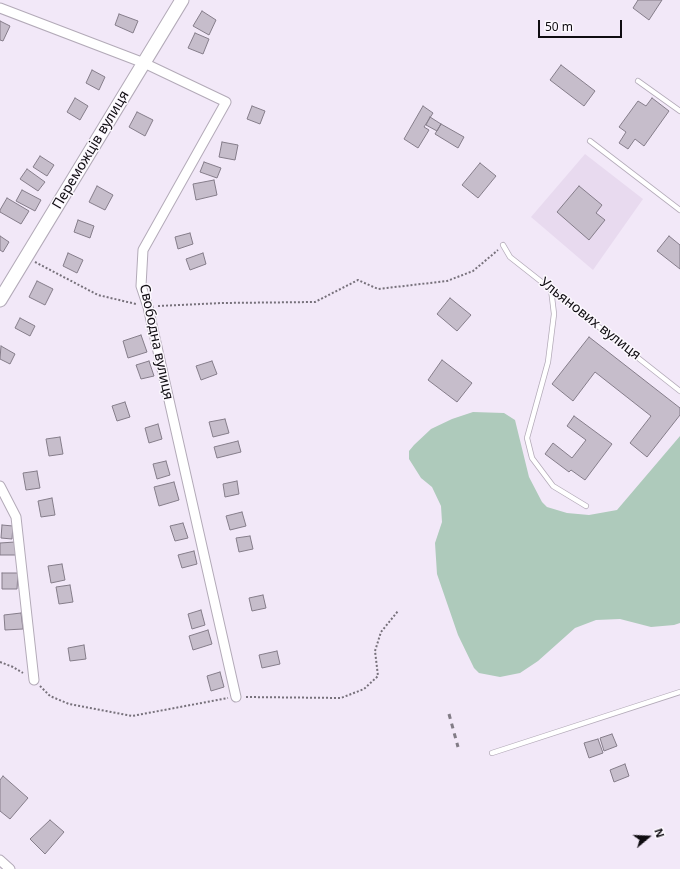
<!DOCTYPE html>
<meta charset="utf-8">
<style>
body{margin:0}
#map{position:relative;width:680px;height:869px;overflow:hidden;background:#f2e8f8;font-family:"Noto Sans",sans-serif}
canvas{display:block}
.north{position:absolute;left:628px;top:817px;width:40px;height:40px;-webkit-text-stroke:3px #fcf8fe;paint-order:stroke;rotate:71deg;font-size:11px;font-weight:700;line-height:16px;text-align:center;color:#0f0c11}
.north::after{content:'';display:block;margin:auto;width:14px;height:18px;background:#0f0c11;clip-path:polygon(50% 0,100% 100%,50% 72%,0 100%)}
.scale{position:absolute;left:538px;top:20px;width:84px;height:18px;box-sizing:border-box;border:2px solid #0f0c11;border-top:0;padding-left:5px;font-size:12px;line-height:14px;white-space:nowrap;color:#0f0c11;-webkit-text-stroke:3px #fcf8fe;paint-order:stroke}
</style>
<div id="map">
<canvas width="680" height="869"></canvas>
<div class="north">N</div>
<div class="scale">50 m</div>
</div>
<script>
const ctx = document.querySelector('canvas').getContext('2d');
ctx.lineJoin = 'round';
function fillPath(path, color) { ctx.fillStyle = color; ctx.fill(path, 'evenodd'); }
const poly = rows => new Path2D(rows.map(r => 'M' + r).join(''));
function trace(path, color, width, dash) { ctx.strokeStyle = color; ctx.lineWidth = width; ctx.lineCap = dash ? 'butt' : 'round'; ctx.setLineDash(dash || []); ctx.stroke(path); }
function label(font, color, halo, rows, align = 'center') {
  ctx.font = font + ' "Noto Sans",sans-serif'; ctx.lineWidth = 3; ctx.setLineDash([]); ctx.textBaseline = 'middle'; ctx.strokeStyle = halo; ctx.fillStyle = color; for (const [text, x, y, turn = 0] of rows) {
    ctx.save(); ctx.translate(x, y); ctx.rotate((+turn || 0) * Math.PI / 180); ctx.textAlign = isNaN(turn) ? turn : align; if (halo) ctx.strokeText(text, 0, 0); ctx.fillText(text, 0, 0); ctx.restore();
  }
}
const built = poly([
 [585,154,643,199,593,270,531,217]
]);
const green = poly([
 [473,412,504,413,515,420,529,477,542,502,547,507,567,513,589,515,617,510,680,436,680,623,674,625,651,627,620,619,596,620,575,628,538,661,520,673,500,677,479,673,474,668,458,635,437,574,435,543,442,522,441,506,432,487,421,478,409,459,409,451,414,445,431,429,452,419]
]);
const building = poly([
 [638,0,662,0,649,20,633,8,638,0],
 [202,11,216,20,209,35,193,26,202,11],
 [119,14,138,21,133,33,115,25,119,14],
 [0,21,10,26,3,41,0,40,0,21],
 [195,33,209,39,203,54,188,48,195,33],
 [561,65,595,91,584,106,550,80,561,65],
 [92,70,105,77,99,90,86,83,92,70],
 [75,98,88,106,80,120,67,112,75,98],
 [652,98,669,111,644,146,635,139,628,149,619,143,626,132,619,127,638,101,646,106,652,98],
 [252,106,265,111,260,124,247,119,252,106],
 [423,106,433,113,424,127,429,130,418,148,404,139,423,106],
 [137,112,153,120,145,136,129,127,137,112],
 [430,117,441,124,437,131,426,125,430,117],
 [441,124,464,137,458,148,435,134,441,124],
 [222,142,238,145,235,160,219,157,222,142],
 [40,156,54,165,47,176,33,167,40,156],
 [204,162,221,168,217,178,200,172,204,162],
 [480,163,496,176,478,198,462,185,480,163],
 [27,169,45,182,38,191,20,179,27,169],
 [214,180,217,195,196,200,193,184,214,180],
 [97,186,113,195,105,210,89,202,97,186],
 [579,186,602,205,596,213,605,220,589,240,557,212,579,186],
 [22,190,41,200,35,211,16,201,22,190],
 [7,198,29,211,21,224,0,212,0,210,7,198],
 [78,220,94,226,90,238,74,232,78,220],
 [190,233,193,244,178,249,175,237,190,233],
 [0,236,9,242,3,252,0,250,0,236],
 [669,236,680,245,680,269,657,251,669,236],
 [68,253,83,260,77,273,63,266,68,253],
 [203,253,206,264,190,270,186,259,203,253],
 [37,281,53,289,45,305,29,297,37,281],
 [450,298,471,315,457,331,437,314,450,298],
 [20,318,35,326,30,336,15,328,20,318],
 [141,335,147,352,128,358,123,341,141,335],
 [589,337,680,408,680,415,647,457,630,443,651,416,595,372,573,401,552,384,589,337],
 [1,346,15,354,10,364,0,359,1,346],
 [442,360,472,383,457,402,428,380,442,360],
 [149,361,154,376,141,379,136,365,149,361],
 [212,361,217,374,201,380,196,366,212,361],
 [125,402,130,417,117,421,112,406,125,402],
 [574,416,612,444,585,480,571,470,569,472,545,454,553,443,572,458,586,440,567,426,574,416],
 [225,419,229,433,213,437,209,422,225,419],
 [158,424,162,439,149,443,145,428,158,424],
 [60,437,63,454,49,456,46,439,60,437],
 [238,441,241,452,217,458,214,447,238,441],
 [166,461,170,475,157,479,153,464,166,461],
 [37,471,40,488,26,490,23,473,37,471],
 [237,481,239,494,225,497,223,484,237,481],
 [174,482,179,500,159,506,154,487,174,482],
 [52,498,55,515,41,517,38,501,52,498],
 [242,512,246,526,230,530,226,516,242,512],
 [183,523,188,538,175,541,170,526,183,523],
 [2,525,13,526,12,539,1,538,2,525],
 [250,536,253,549,239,552,236,538,250,536],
 [15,542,16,555,0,555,0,543,15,542],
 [194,551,197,564,182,568,178,555,194,551],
 [62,564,65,580,51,583,48,566,62,564],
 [2,573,18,573,17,589,2,589,2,573],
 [70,585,73,602,59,604,56,587,70,585],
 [263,595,266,608,252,611,249,598,263,595],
 [201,610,205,625,192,629,188,614,201,610],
 [21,613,23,629,5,630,4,615,21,613],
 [208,630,212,644,193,650,189,636,208,630],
 [84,645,86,659,70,661,68,648,84,645],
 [277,651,280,664,262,668,259,655,277,651],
 [220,672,224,687,211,691,207,676,220,672],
 [612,734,617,746,604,751,600,738,612,734],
 [598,739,603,753,589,758,584,743,598,739],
 [625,764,629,776,614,782,610,770,625,764],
 [3,776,28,798,10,819,0,811,0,780,3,776],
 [50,820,64,832,45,854,30,839,50,820]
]);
const path = poly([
 [35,262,98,295,136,304],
 [158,306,222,303,315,302,358,280,378,289,447,281,473,271,498,250],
 [0,662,13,667,23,673],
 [40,686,50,696,69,704,132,716,228,698],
 [246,697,341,698,364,689,378,676,375,651,381,632,398,611]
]);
const service = poly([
 [638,81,680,111],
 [590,141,680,210],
 [503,245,510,257,680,391],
 [551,289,554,314,548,362,527,438,532,458,553,486,586,506],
 [492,753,680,692]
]);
const minor = poly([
 [0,8,144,63,226,102,143,250,141,286,148,307,236,697],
 [0,486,16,517,34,680],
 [0,860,10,869]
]);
const secondary = poly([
 [0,300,182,0]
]);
const rail = poly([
 [449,714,458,747]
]);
const streetNames = [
 ["Переможців вулиця",91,150,-59],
 ["Ульянових вулиця",590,319,38],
 ["Свободна вулиця",156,342,78]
];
fillPath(built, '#e8daef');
fillPath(green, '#aecabb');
fillPath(building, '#c6bdcb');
trace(building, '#857d8a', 1);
trace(service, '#b3aab8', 6);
trace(minor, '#b3aab8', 11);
trace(secondary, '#b3aab8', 15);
trace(path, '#77717b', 2, [2, 2]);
trace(service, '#fff', 4.5);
trace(minor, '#fff', 9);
trace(secondary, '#fff', 13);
trace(rail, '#827c86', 3, [5, 5]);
label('14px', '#0f0c11', '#fcf8fe', streetNames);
</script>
